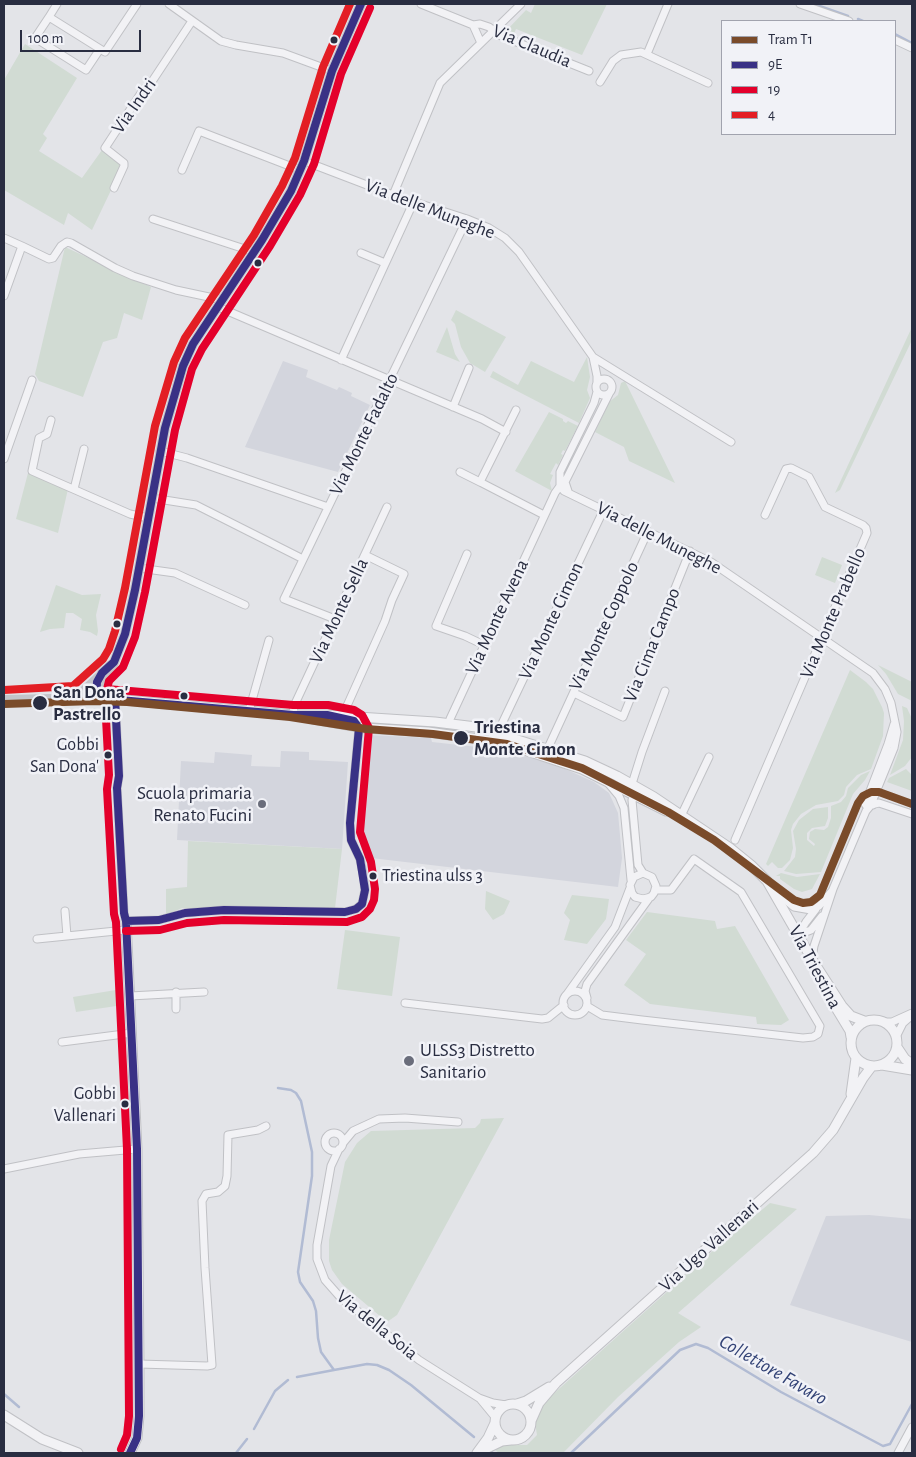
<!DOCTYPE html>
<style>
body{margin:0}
#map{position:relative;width:916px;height:1457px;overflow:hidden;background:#e3e4e8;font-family:"Alegreya Sans",sans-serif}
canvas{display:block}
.frame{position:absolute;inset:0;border:5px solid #292d41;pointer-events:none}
.legend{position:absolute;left:721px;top:20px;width:175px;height:115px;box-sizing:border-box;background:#f1f2f7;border:1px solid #a1a3ae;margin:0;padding:6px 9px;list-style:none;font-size:15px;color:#292d41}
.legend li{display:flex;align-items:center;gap:10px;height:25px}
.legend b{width:25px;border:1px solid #a1a3ae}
.scale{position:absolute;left:20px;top:30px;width:121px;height:22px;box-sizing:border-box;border:2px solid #292d41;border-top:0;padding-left:6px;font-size:15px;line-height:18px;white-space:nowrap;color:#292d41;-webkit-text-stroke:4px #f1f2f7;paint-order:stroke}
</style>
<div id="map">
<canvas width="916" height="1457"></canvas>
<div class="frame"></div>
<ul class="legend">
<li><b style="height:6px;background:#7a4b2a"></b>Tram T1</li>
<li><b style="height:6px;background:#393185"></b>9E</li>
<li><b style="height:6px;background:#e4002b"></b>19</li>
<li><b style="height:6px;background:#e31e24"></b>4</li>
</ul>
<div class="scale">100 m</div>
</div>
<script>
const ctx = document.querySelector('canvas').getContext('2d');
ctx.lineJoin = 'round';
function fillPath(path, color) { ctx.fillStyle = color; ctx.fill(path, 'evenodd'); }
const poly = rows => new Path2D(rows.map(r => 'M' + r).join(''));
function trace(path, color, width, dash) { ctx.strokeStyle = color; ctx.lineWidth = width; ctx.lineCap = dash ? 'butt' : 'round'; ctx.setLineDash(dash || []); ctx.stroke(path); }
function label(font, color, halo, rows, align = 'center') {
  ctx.font = font + ' "Alegreya Sans",sans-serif'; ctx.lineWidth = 5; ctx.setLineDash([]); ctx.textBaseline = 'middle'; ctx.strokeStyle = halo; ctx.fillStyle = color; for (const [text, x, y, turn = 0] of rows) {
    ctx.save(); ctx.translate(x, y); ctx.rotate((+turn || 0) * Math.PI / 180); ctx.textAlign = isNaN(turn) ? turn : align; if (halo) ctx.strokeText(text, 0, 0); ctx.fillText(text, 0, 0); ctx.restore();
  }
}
const built = poly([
 [283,361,308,370,306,377,337,390,339,387,352,393,351,396,370,405,338,472,245,447],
 [368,735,431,738,432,742,496,749,528,757,563,768,594,782,609,793,618,813,622,858,618,887,371,858,360,837,358,824,364,737],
 [281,751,309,752,309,760,348,762,342,849,177,840,181,761,214,763,215,752,252,755,251,766,280,767],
 [869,1215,912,1219,912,1342,790,1305,826,1216]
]);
const green = poly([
 [535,4,607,4,582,55,516,29,514,34,506,31,526,10,531,13],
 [25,44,77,78,43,134,47,138,39,151,82,178,102,150,124,163,92,230,68,213,64,225,4,190,4,80],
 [65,247,151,287,142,320,124,313,117,338,103,342,83,397,39,381,35,374],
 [456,310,506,337,485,372,470,363,461,347,455,324,451,320],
 [447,327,455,354,460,362,436,352],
 [912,327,912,340,840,490,835,493],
 [587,357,590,377,587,390,590,398,579,423,490,377,493,371,518,385,531,361,574,382],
 [625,381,675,483,629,461,624,447,595,432,609,402,618,395,621,383],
 [549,412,563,419,563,421,566,423,568,421,578,426,565,451,563,450,561,454,563,455,558,465,556,463,550,474,553,475,550,483,552,491,515,471],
 [28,473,68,489,58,533,16,519],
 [822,557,842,565,835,583,815,575],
 [56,585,82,595,101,594,96,615,98,631,97,636,90,632,80,630,82,619,73,613,66,613,64,628,50,629,40,632],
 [878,665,912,682,912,701,898,694,886,674],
 [850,670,866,682,873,689,882,707,884,713,883,736,871,769,857,775,846,787,844,795,838,801,816,805,801,814,793,824,791,830,793,848,790,860,782,868,778,868,772,862,768,866,766,864],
 [902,706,907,708,912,719,912,757,905,766,890,775,903,740,904,721],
 [906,769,912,775,912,791,887,782,889,778],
 [870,771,865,780,853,794,821,872,796,874,784,871,795,857,796,849,793,831,799,820,813,809,828,807,828,818,825,826,812,828,807,833,807,840,814,846,815,844,809,839,810,832,815,829,824,830,828,827,831,818,831,806,841,802,846,796,848,788,861,775],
 [188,841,342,849,335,908,182,908,166,915,166,889,187,887],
 [781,873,797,877,820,874,812,889,802,892,794,889,780,879,780,876,776,876],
 [486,891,510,901,504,914,493,920,485,909],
 [572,895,609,899,606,919,587,944,564,940,570,920,564,913],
 [647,912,715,921,717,929,735,926,789,1020,781,1025,757,1024,756,1017,650,1004,624,985,646,954,626,940],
 [345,930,400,937,392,996,337,989],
 [122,989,123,1005,76,1012,73,997],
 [504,1118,397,1315,387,1322,342,1284,332,1270,329,1261,329,1240,345,1162,357,1143,371,1131,475,1128,480,1123,481,1119],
 [770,1203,797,1209,678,1313,701,1327,679,1342,618,1397,563,1453,499,1453,495,1450,501,1446,507,1445,527,1445,537,1435,536,1429,536,1416,541,1405,708,1255]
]);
const stream = poly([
 [814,4,848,16],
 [858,19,863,21],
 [895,34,912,43],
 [278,1088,291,1090,296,1093,301,1101,312,1152,312,1176,298,1272,300,1282,313,1301,316,1311,318,1338,321,1352,334,1370,367,1364,377,1365,389,1370,411,1385,474,1437],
 [297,1377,334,1370],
 [4,1394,19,1407],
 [254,1429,275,1391,288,1380],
 [492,1452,492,1453],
 [236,1453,247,1439],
 [571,1453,680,1350,696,1344,708,1348,781,1392,883,1446,890,1444,912,1404]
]);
const minor = poly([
 [57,4,49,17,105,52,137,4],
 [169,4,221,41,236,45,283,53,332,71],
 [421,4,473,25],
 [800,4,849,21],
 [49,17,35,38,86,70,100,49],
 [895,40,912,48],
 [481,43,473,25,480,24,489,27,499,35,589,71],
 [647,54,668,4],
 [600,82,613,61,621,55,641,52,708,83],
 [304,161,393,195,467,219,489,228,505,238,519,252,593,357,597,376,597,382],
 [182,170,199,131,300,170],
 [114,188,124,166,124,163,105,148,143,90,151,83,192,21],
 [393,195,440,83,521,4],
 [153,219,254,252],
 [4,238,22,246],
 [361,253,385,263],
 [4,296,22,246,49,259,53,258,61,246,67,242,71,243,115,268,133,276,176,290,223,300],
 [218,307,482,419,506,432],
 [593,357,731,442],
 [341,360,414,201],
 '596 387a8 8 0 1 1 16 0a8 8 0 1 1-16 0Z',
 [597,392,594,403,560,472,560,486,564,491,711,562,873,673,885,689,891,703,897,732,894,748,872,802,873,805],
 [453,407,469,368],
 [516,410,480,482,544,515],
 [51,420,47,434,39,438,32,471,130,514,148,518],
 [160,451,187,458,328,507],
 [4,459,32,380],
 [460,472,480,482],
 [74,489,84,449],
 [568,491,565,482,609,394],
 [152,498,196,505,303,559],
 [467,554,436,626,465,636,484,645],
 [139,568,175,573,245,605],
 [335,619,284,599,467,219],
 [574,693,623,717,690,551],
 [115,699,119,776,117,788,124,913,126,921,159,920,185,913,224,910,345,912,356,909,362,904,365,890,363,874,360,859,351,840,350,823,359,728],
 [249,711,269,640],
 [293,715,294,706,387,507],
 [346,716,346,708,385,621,392,600,404,574,365,555],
 [450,719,555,493,560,486],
 [498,732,604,509],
 [548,748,648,531],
 [609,784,619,796,624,808,631,880],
 [631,787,642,752,665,691],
 [637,797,634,798,632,800,638,865,643,873,652,877,656,886,654,893,651,897,643,899,635,897,632,893,630,885,634,877,643,873],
 [868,808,865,804,888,744,894,724],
 [680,818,709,757],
 [735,840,867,533,866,528,863,525,825,507,809,477,791,468,786,469,765,515],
 [778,894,794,907,811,910,819,906,832,891],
 [65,911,67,936],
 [798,935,811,930,822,916],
 [798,935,806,922,816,909],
 [37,939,126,930],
 [812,958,814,946,833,889,866,811,871,805,879,803,912,814],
 '563 1003a12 12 0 1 1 24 0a12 12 0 1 1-24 0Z',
 [176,992,176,1009],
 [567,994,615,927,630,888],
 [130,996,204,992],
 [587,998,585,991,587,984,650,897],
 [405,1003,542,1019,548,1018,564,1005],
 [587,1006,602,1015,642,1020,803,1038,813,1037,818,1034,820,1026,741,892,694,859,671,890,655,890],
 [885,1022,892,1022,912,1013],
 [897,1035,903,1023,911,1016],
 [62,1042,132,1033],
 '325 1142a9 9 0 1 1 18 0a9 9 0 1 1-18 0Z',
 [343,1143,353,1131,379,1119,405,1118,458,1122],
 [339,1149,331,1166,317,1245,317,1259,325,1280,340,1297,419,1360,479,1398,493,1403,506,1405],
 [4,1169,79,1154,137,1149],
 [139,1364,207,1366,212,1365,205,1268,202,1201,206,1194,218,1192,225,1186,227,1176,228,1135,258,1130,266,1126],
 [481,1400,495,1417],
 [898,1453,912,1427]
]);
const tertiary = poly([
 [103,698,293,715,327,715,435,722,476,727,585,761,617,776,654,797,730,848,751,865,767,881,813,961,842,1006,851,1016,864,1021],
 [313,719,365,728,428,732,500,742,582,769,666,811],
 [126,921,137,1149,139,1364,139,1416,137,1438,130,1453],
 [833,1003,850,1031,851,1037],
 '851 1043a23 23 0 1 1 46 0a23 23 0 1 1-46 0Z',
 [897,1047,905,1059,912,1064],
 [882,1065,912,1070],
 [851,1094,856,1058],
 '495 1422a18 18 0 1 1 36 0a18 18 0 1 1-36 0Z',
 [517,1404,526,1401,549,1387],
 [4,1415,42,1439,78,1453],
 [531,1421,539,1403,556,1383,813,1153,833,1130,863,1078,872,1066],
 [479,1452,502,1441,511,1440],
 [477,1453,488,1438,495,1423]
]);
const secondary = poly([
 [73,697,84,691,99,677],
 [96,698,97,682,102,673,111,665],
 [4,700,103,698,111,670,125,634,135,590,165,428,183,366,193,344,262,240,291,191,304,161,332,71,361,4]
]);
const bus1 = poly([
 [96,698,97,682,102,673,114,662,125,634,135,590,165,428,183,366,193,344,262,240,291,191,304,161,332,71,361,4],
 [96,698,293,715,327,715,354,721,359,728],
 [115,699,119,776,117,788,124,913,126,921,137,1149,139,1416,137,1438,130,1453],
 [126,921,159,920,185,913,224,910,345,912,356,909,362,904,365,890,360,859,351,840,350,823,359,728]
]);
const bus2 = poly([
 [105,700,109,775,107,789,114,914,116,922,127,1149,129,1416,127,1435,121,1449],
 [126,931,160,930,187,923,224,920,347,922,362,917,370,909,374,900,375,889,371,862,360,832,369,728,362,715,354,710,328,705,293,705,107,689,109,681,123,667,135,637,145,592,175,430,192,369,202,349,270,246,300,195,314,164,341,74,370,8]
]);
const bus3 = poly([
 [4,690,73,686,103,659,109,649,115,631,125,588,155,426,174,362,185,338,254,235,282,186,295,158,323,67,350,4]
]);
const tram1 = poly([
 [4,704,94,701,127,702,290,717,366,729,433,734,507,744,582,768,668,812,714,840,794,900,803,903,811,902,820,895,858,803,863,796,871,792,879,792,912,804]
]);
const markers = [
 [334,40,4.5,"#292d41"],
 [258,263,4.5,"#292d41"],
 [117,624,4.5,"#292d41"],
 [184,696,4.5,"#292d41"],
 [40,703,8,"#292d41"],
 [461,738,8,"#292d41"],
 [108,755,4.5,"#292d41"],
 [262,804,5,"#6a6d7b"],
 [373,876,4.5,"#292d41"],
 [409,1061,6,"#6a6d7b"],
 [125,1104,4.5,"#292d41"]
];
const busNames = [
 ["Gobbi",99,745],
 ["San Dona'",99,767],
 ["Triestina ulss 3",382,876,"left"],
 ["Gobbi",116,1094],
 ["Vallenari",116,1116]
];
const streetNames = [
 ["Via Claudia",532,46,23],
 ["Via Indri",134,106,-55],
 ["Via delle Muneghe",430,209,21],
 ["Via Monte Fadalto",364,434,-64],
 ["Via delle Muneghe",659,538,27],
 ["Via Monte Sella",339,611,-65],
 ["Via Monte Prabello",833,613,-67],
 ["Via Monte Avena",497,617,-65],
 ["Via Monte Cimon",551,621,-65],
 ["Via Monte Coppolo",604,626,-65],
 ["Via Cima Campo",652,645,-68],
 ["Via Triestina",815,967,62],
 ["Via Ugo Vallenari",709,1246,-42],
 ["Via della Soia",377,1325,39]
];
const stopNames = [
 ["San Dona'",53,692],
 ["Pastrello",53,714],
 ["Triestina",474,727],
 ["Monte Cimon",474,749]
];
const poiNames = [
 ["Scuola primaria",252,793],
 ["Renato Fucini",252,815],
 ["ULSS3 Distretto",420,1050,"left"],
 ["Sanitario",420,1072,"left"]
];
const waterNames = [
 ["Collettore Favaro",773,1370,30]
];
fillPath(built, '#d3d5dd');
fillPath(green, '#d1dbd3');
trace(stream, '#b1bbd3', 2.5);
trace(minor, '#c0c1c5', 9);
trace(tertiary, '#c0c1c5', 11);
trace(minor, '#f2f2f5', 7);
trace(tertiary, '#f2f2f5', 9);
trace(secondary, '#c3c4ca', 10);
trace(bus1, '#393185', 8);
trace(bus2, '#e4002b', 8);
trace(bus3, '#e31e24', 8);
trace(tram1, '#7a4b2a', 8);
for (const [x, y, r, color] of markers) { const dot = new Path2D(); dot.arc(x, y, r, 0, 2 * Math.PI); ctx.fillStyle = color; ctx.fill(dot); trace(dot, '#f1f2f7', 2); }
label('18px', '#292d41', '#f1f2f7', busNames, 'right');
label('19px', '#292d41', '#f1f2f7', streetNames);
label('bold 19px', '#292d41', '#f1f2f7', stopNames, 'left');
label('19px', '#292d41', '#f1f2f7', poiNames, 'right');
label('italic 20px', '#334376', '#f1f2f7', waterNames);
</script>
